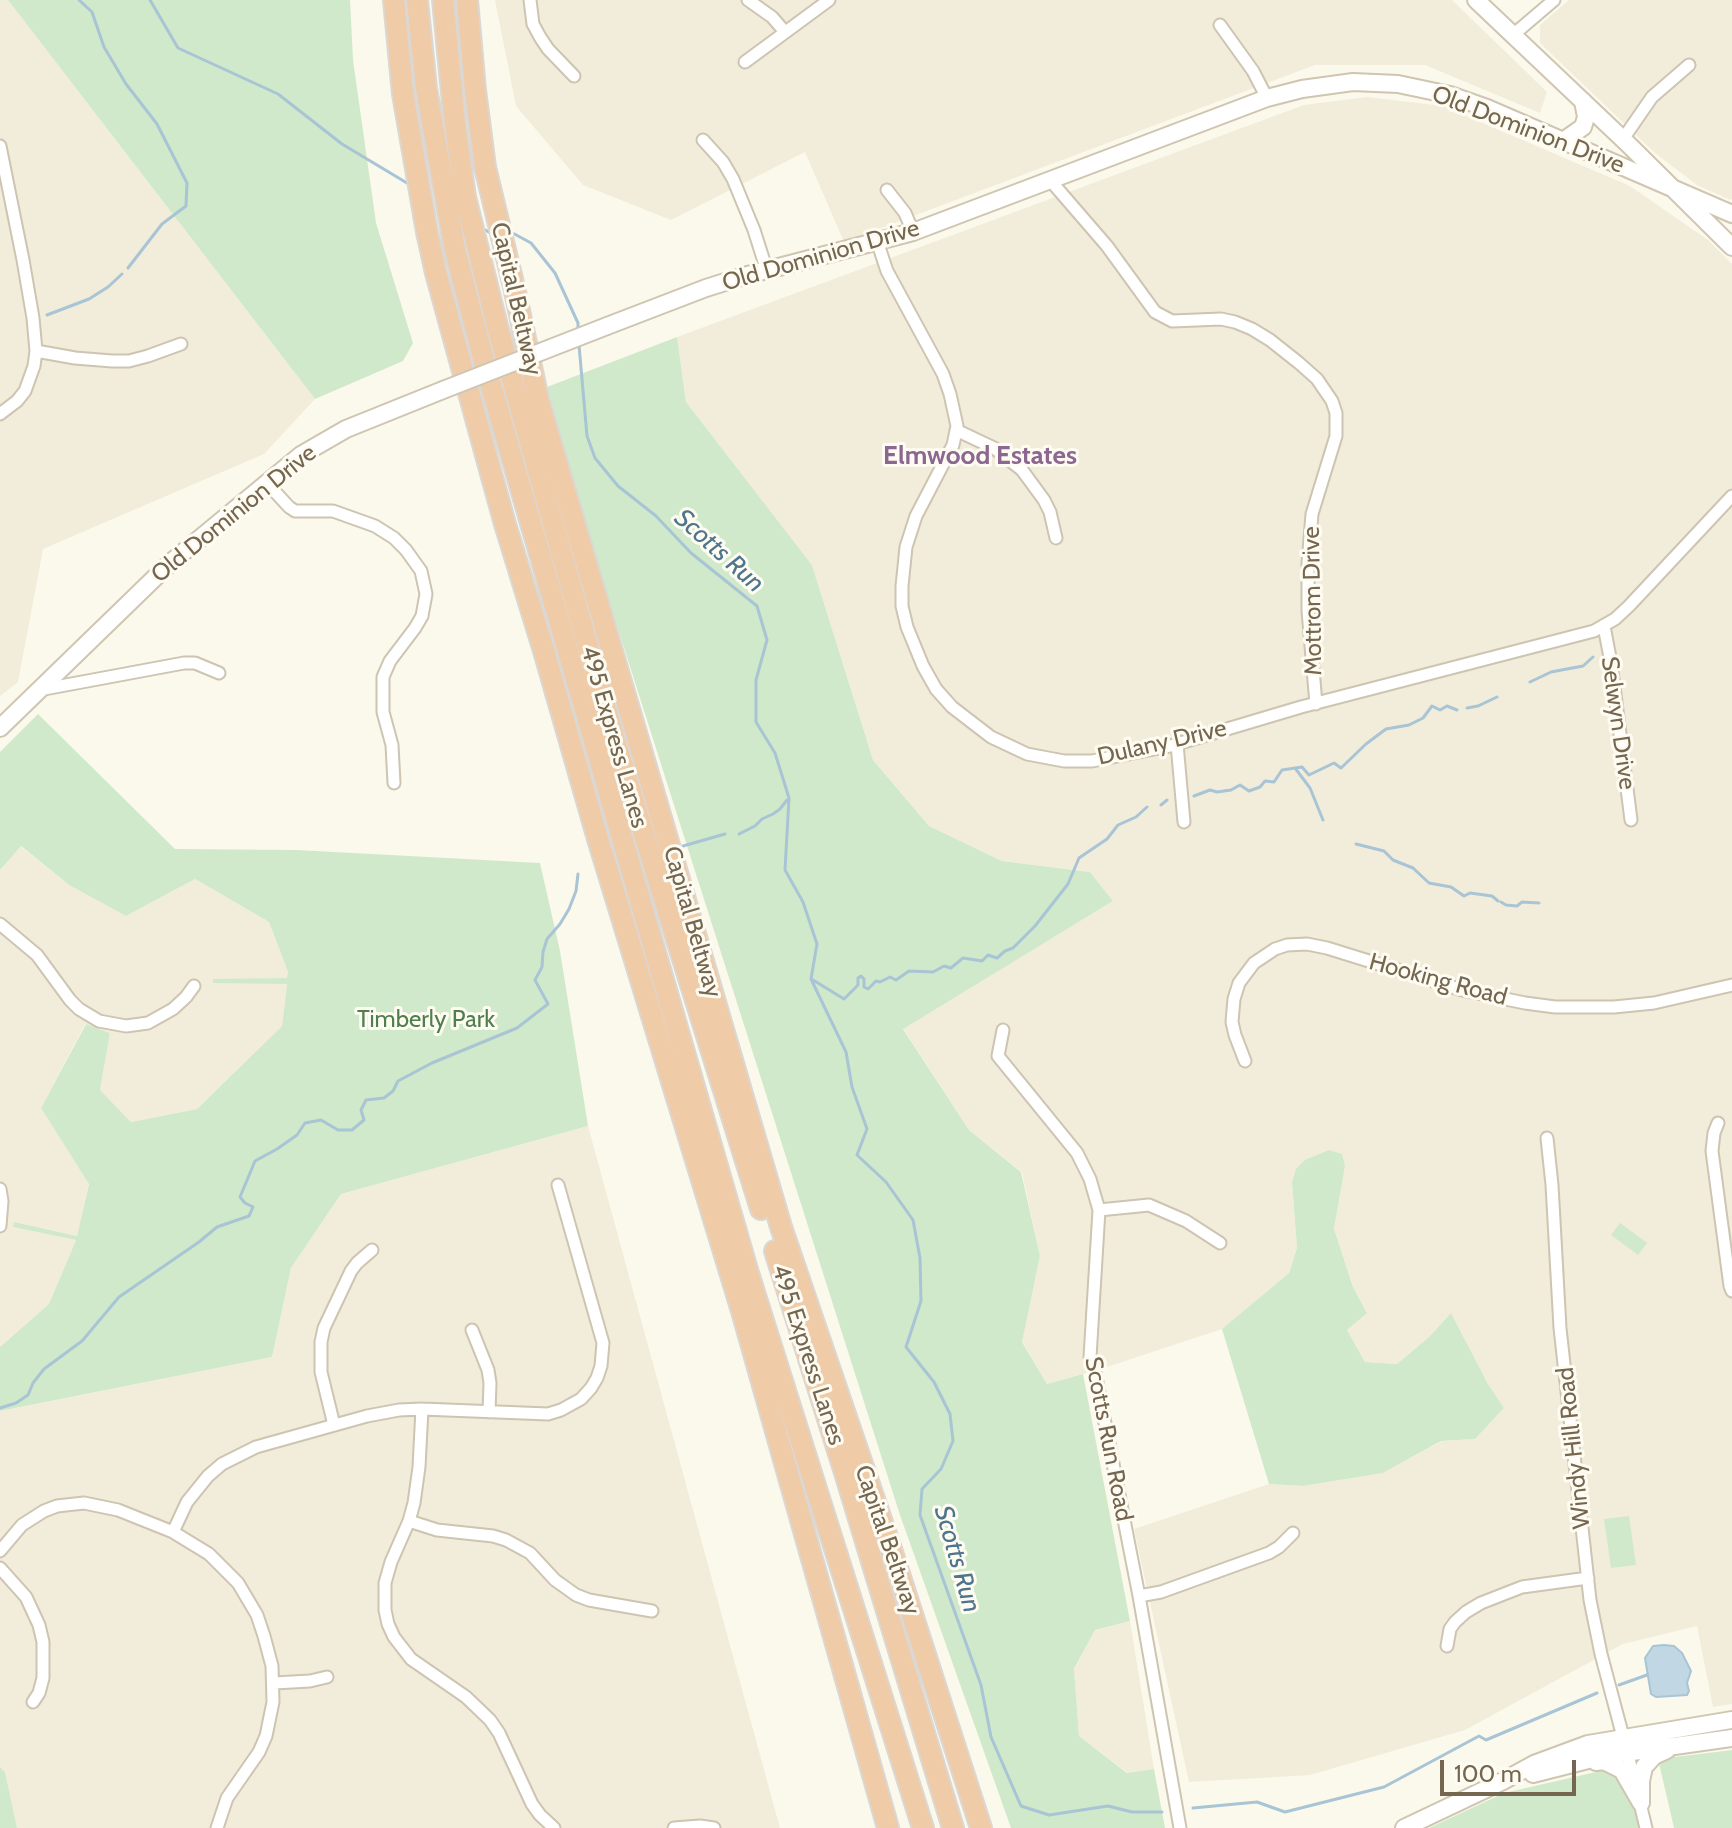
<!DOCTYPE html>
<style>
body{margin:0}
#map{position:relative;width:1732px;height:1828px;overflow:hidden;background:#fbf9ec;font-family:Cabin,sans-serif}
canvas{display:block}
.scale{position:absolute;left:1440px;top:1760px;width:136px;height:36px;box-sizing:border-box;border:4px solid #756650;border-top:0;padding-left:10px;font-size:24px;line-height:28px;white-space:nowrap;color:#756650;-webkit-text-stroke:6px #fefcf2;paint-order:stroke}
</style>
<div id="map">
<canvas width="1732" height="1828"></canvas>
<div class="scale">100 m</div>
</div>
<script>
const ctx = document.querySelector('canvas').getContext('2d');
ctx.lineJoin = 'round';
function fillPath(path, color) { ctx.fillStyle = color; ctx.fill(path, 'evenodd'); }
const poly = rows => new Path2D(rows.map(r => 'M' + r).join(''));
function trace(path, color, width, dash) { ctx.strokeStyle = color; ctx.lineWidth = width; ctx.lineCap = dash ? 'butt' : 'round'; ctx.setLineDash(dash || []); ctx.stroke(path); }
function label(font, color, halo, rows, align = 'center') {
  ctx.font = font + ' Cabin,sans-serif'; ctx.lineWidth = 6; ctx.setLineDash([]); ctx.textBaseline = 'middle'; ctx.strokeStyle = halo; ctx.fillStyle = color; for (const [text, x, y, turn = 0] of rows) {
    ctx.save(); ctx.translate(x, y); ctx.rotate((+turn || 0) * Math.PI / 180); ctx.textAlign = isNaN(turn) ? turn : align; if (halo) ctx.strokeText(text, 0, 0); ctx.fillText(text, 0, 0); ctx.restore();
  }
}
const residential = poly([
 [0,0,8,0,315,399,264,454,43,549,18,682,0,696],
 [495,0,1452,0,1547,92,1540,113,1425,65,1315,65,844,242,805,152,671,220,583,185,516,106],
 [1569,0,1732,0,1732,199,1730,200,1697,185,1655,153,1540,43,1540,25],
 [1367,97,1443,106,1630,186,1708,240,1732,264,1732,1704,1713,1707,1697,1626,1623,1644,1465,1730,1310,1775,1189,1782,1134,1529,1269,1484,1303,1486,1383,1473,1442,1441,1475,1439,1504,1408,1488,1384,1451,1313,1429,1337,1397,1364,1365,1362,1347,1330,1367,1312,1353,1287,1334,1229,1345,1166,1292,1182,1297,1248,1289,1273,1222,1329,1101,1369,1047,1384,1022,1341,1040,1256,1022,1172,969,1130,903,1028,1113,901,1090,872,1002,861,929,826,873,760,812,565,686,402,677,337,1304,105],
 [20,846,69,885,126,916,195,879,269,922,288,972,288,978,213,980,214,983,287,983,282,1026,197,1109,131,1122,100,1090,110,1033,85,1024,41,1108,89,1183,77,1236,14,1222,14,1227,76,1240,49,1304,0,1347,0,870],
 [588,1126,780,1828,17,1828,5,1772,0,1767,0,1411,272,1357,291,1268,341,1194],
 [1130,1621,1154,1769,1128,1773,1079,1736,1074,1670,1095,1630]
]);
const green = poly([
 [8,0,350,0,353,60,376,223,413,343,403,361,315,399],
 [677,337,686,402,812,565,873,760,929,826,1002,861,1090,872,1113,901,903,1029,969,1130,1021,1172,1040,1256,1022,1342,1047,1384,1083,1374,1130,1621,1095,1630,1074,1669,1079,1736,1127,1773,1154,1769,1165,1828,1011,1828,900,1515,583,519,547,387],
 [38,714,175,849,297,850,540,863,560,951,588,1126,341,1194,291,1268,272,1357,0,1411,0,1347,49,1304,76,1240,13,1227,14,1222,77,1236,89,1184,41,1108,86,1024,110,1033,100,1090,131,1122,197,1109,282,1026,287,984,213,983,213,979,287,978,288,972,269,922,195,879,126,916,69,885,21,846,0,870,0,752],
 [1329,1150,1342,1154,1345,1166,1334,1229,1353,1287,1367,1313,1347,1330,1365,1362,1397,1364,1429,1337,1451,1313,1488,1384,1504,1408,1475,1439,1441,1441,1383,1473,1303,1486,1269,1484,1222,1329,1289,1273,1297,1248,1292,1182,1296,1169,1305,1160],
 [1620,1223,1647,1243,1638,1255,1611,1235],
 [1629,1516,1636,1565,1611,1568,1604,1519],
 [1732,1750,1732,1828,1674,1828,1658,1759],
 [0,1767,5,1772,17,1828,0,1828],
 [1609,1769,1626,1788,1641,1828,1429,1828,1504,1793]
]);
const water = poly([
 [1664,1645,1674,1646,1682,1653,1691,1671,1687,1683,1689,1691,1687,1695,1656,1697,1651,1694,1645,1658,1653,1646,1664,1645]
]);
const stream = poly([
 [79,0,92,12,104,47,126,84,157,124,187,183,186,206,162,224,128,268],
 [150,0,178,48,278,94,342,144,412,186],
 [480,227,494,235],
 [509,231,531,243,555,273,578,323,578,329],
 [47,315,89,299,108,287,122,274],
 [579,345,587,436,595,458,618,486,656,516,691,553,757,606,767,640,756,680,756,722,775,753,789,798,785,870,803,902,817,944,811,979,846,1052,852,1087,867,1129,857,1155,886,1182,913,1220,920,1258,921,1301,906,1347,934,1382,950,1414,953,1441,941,1469,922,1489,920,1515,981,1685,991,1737,1021,1806,1049,1815,1108,1806,1132,1812,1162,1812],
 [1530,682,1551,672,1583,666,1593,657],
 [1467,708,1478,706,1497,697],
 [1295,768,1310,788,1323,820],
 [1194,796,1210,790,1217,792,1231,790,1240,785,1249,791,1260,787,1265,781,1274,782,1282,770,1302,767,1309,775,1334,763,1341,768,1366,744,1386,729,1409,725,1423,718,1432,706,1440,710,1447,706,1457,710],
 [1161,805,1167,800],
 [739,834,755,826,762,819,773,814,780,809,787,800],
 [1356,844,1384,851,1393,860,1413,868,1429,883,1451,887,1464,896,1470,893,1492,896,1498,901],
 [683,846,725,834],
 [1501,902,1506,905,1517,906,1522,902,1539,903],
 [813,980,844,999,858,985,858,978,861,976,864,979,864,987,868,989,876,981,880,982,890,977,896,980,909,971,933,972,944,966,951,968,963,958,982,961,988,955,997,958,1005,951,1013,948,1035,926,1068,884,1079,858,1107,839,1118,825,1136,817,1147,807],
 [0,1408,16,1403,28,1395,33,1383,44,1369,82,1341,119,1297,199,1242,217,1227,249,1216,253,1207,245,1203,240,1197,255,1161,277,1149,297,1135,305,1123,321,1120,338,1130,352,1130,364,1120,361,1110,366,1100,384,1098,393,1091,398,1081,432,1063,517,1028,548,1004,535,980,542,967,543,952,547,939,560,924,569,909,576,891,578,874],
 [1619,1685,1647,1675],
 [1193,1808,1257,1802,1285,1812,1384,1787,1479,1736,1486,1740,1597,1693]
]);
const street = poly([
 [530,0,533,24,540,37,548,49,574,76],
 [748,0,772,17,785,32],
 [1220,25,1253,71,1267,98],
 [1513,35,1554,0],
 [745,62,829,0],
 [1623,139,1652,97,1689,65],
 [703,140,723,162,733,179,754,230,767,271],
 [0,146,23,260,33,318,36,351,34,366,25,391,17,401,0,414],
 [1050,180,1107,246,1155,312,1172,321,1221,319,1235,322,1252,329,1270,340,1299,363,1317,379,1332,401,1336,413,1336,436,1312,514,1308,563,1308,611,1316,704],
 [887,190,905,213,913,232],
 [877,241,887,271,943,374,950,394,957,426,953,445,916,516,906,547,902,586,902,606,907,627,923,666,936,689,952,707,991,737,1027,754,1064,761,1092,761,1170,746,1301,707,1594,631,1615,619,1629,606,1732,496],
 [36,351,75,358,112,361,129,361,148,356,181,344],
 [956,430,994,448,1022,470,1044,500,1050,512,1056,538],
 [266,482,289,507,295,511,333,511,375,526,394,538,406,550,421,571,426,594,422,616,415,628,390,661,383,677,383,712,392,745,394,783],
 [1604,626,1611,663,1631,820],
 [39,690,184,663,195,663,219,673],
 [1177,744,1184,822],
 [0,924,37,955,70,1000,79,1009,99,1021,126,1026,148,1023,173,1009,186,997,194,986],
 [1003,1030,998,1056,1077,1153,1090,1179,1099,1210,1090,1357,1094,1367,1139,1596,1180,1828],
 [1245,1061,1235,1035,1232,1022,1234,999,1239,983,1254,963,1275,949,1287,945,1307,944,1327,948,1462,990,1525,1003,1555,1007,1614,1007,1654,1003,1732,985],
 [1718,1123,1714,1133,1712,1151,1730,1286,1732,1291],
 [1547,1138,1552,1185,1560,1328,1590,1600,1601,1654,1635,1782],
 [0,1189,2,1201,0,1226],
 [1099,1210,1149,1205,1186,1221,1220,1243],
 [472,1330,488,1370,490,1383,489,1412],
 [422,1409,419,1467,414,1503,409,1521,391,1562,385,1583,385,1610,388,1624,394,1637,411,1659,466,1697,490,1720,499,1733,532,1804,540,1815,554,1828],
 [334,1425,321,1372,321,1342,324,1328,351,1271,357,1263,372,1250],
 [409,1521,437,1530,493,1536,506,1540,530,1553,555,1580,576,1595,589,1600,652,1611],
 [173,1532,187,1502,208,1476,222,1464,256,1447,367,1416,399,1410,422,1409,548,1414,561,1410,581,1399,591,1388,597,1378,601,1366,603,1343,558,1185],
 [0,1551,22,1525,44,1511,57,1506,84,1503,118,1510,173,1532,209,1554,238,1583,257,1615,264,1636,272,1666,273,1702,266,1736,259,1752,227,1798,217,1828],
 [0,1568,26,1597,39,1625,43,1642,43,1678,39,1693,33,1702],
 [1139,1596,1161,1592,1269,1553,1279,1547,1293,1533],
 [1447,1646,1450,1629,1455,1622,1466,1612,1481,1603,1522,1587,1588,1578],
 [274,1683,310,1681,327,1677],
 [1639,1799,1646,1828],
 [674,1828,700,1826,714,1828]
]);
const secondary = poly([
 [1476,0,1629,145,1732,247],
 [1563,141,1583,127,1586,117,1583,101],
 [607,326,706,288,744,276,913,232,1267,98,1302,89,1353,82,1398,84,1450,95,1487,108,1732,214],
 [0,728,169,564,301,455,346,429,443,390],
 [1596,1762,1604,1761,1622,1770,1641,1803],
 [1533,1774,1604,1756,1732,1738],
 [1641,1802,1641,1781,1644,1767,1654,1756,1667,1750],
 [1404,1828,1503,1781,1534,1764,1588,1744,1732,1720]
]);
const highway = poly([
 [394,0,403,94,427,232,436,273,505,524,544,651,598,839,742,1311,888,1828],
 [417,0,426,88,455,250,484,361,748,1273,923,1828],
 [443,0,455,124,465,197,497,326,614,738,761,1209],
 [467,0,475,90,485,167,514,287,538,399,781,1227,890,1546,981,1828],
 [775,1251,846,1476,953,1828]
]);
const secondaryBridge = poly([
 [443,390,607,326]
]);
const streetNames = [
 ["Old Dominion Drive",1528,130,21],
 ["Old Dominion Drive",821,256,-16],
 ["Capital Beltway",516,299,77],
 ["Old Dominion Drive",234,514,-39],
 ["Mottrom Drive",1313,601,-91],
 ["Selwyn Drive",1618,723,82],
 ["495 Express Lanes",614,737,74],
 ["Dulany Drive",1162,743,-13],
 ["Capital Beltway",692,922,74],
 ["Hooking Road",1438,980,15],
 ["495 Express Lanes",808,1355,72],
 ["Scotts Run Road",1108,1439,79],
 ["Windy Hill Road",1574,1448,-96],
 ["Capital Beltway",887,1540,71]
];
const parkNames = [
 ["Timberly Park",426,1020]
];
const neighbourhoodNames = [
 ["Elmwood Estates",980,456]
];
const waterNames = [
 ["Scotts Run",719,551,42],
 ["Scotts Run",957,1559,74]
];
fillPath(residential, '#f2edda');
fillPath(green, '#d0e9ca');
fillPath(water, '#c1d7e4');
trace(water, '#a8c4d5', 2);
trace(stream, '#a8c4d5', 3);
trace(street, '#cdc4b2', 15);
trace(secondary, '#cfc5b0', 20);
trace(highway, '#dbd7d2', 24);
trace(street, '#fff', 11);
trace(secondary, '#fff', 16);
trace(highway, '#f0cba8', 20);
trace(secondaryBridge, '#cfc5b0', 20, []);
trace(secondaryBridge, '#fff', 16);
label('24px', '#756650', '#fefcf2', streetNames);
label('24px', '#4f7f4c', '#fefcf2', parkNames);
label('bold 26px', '#8c6890', '#fefcf2', neighbourhoodNames);
label('italic 26px', '#4e758d', '#fefcf2', waterNames);
</script>
